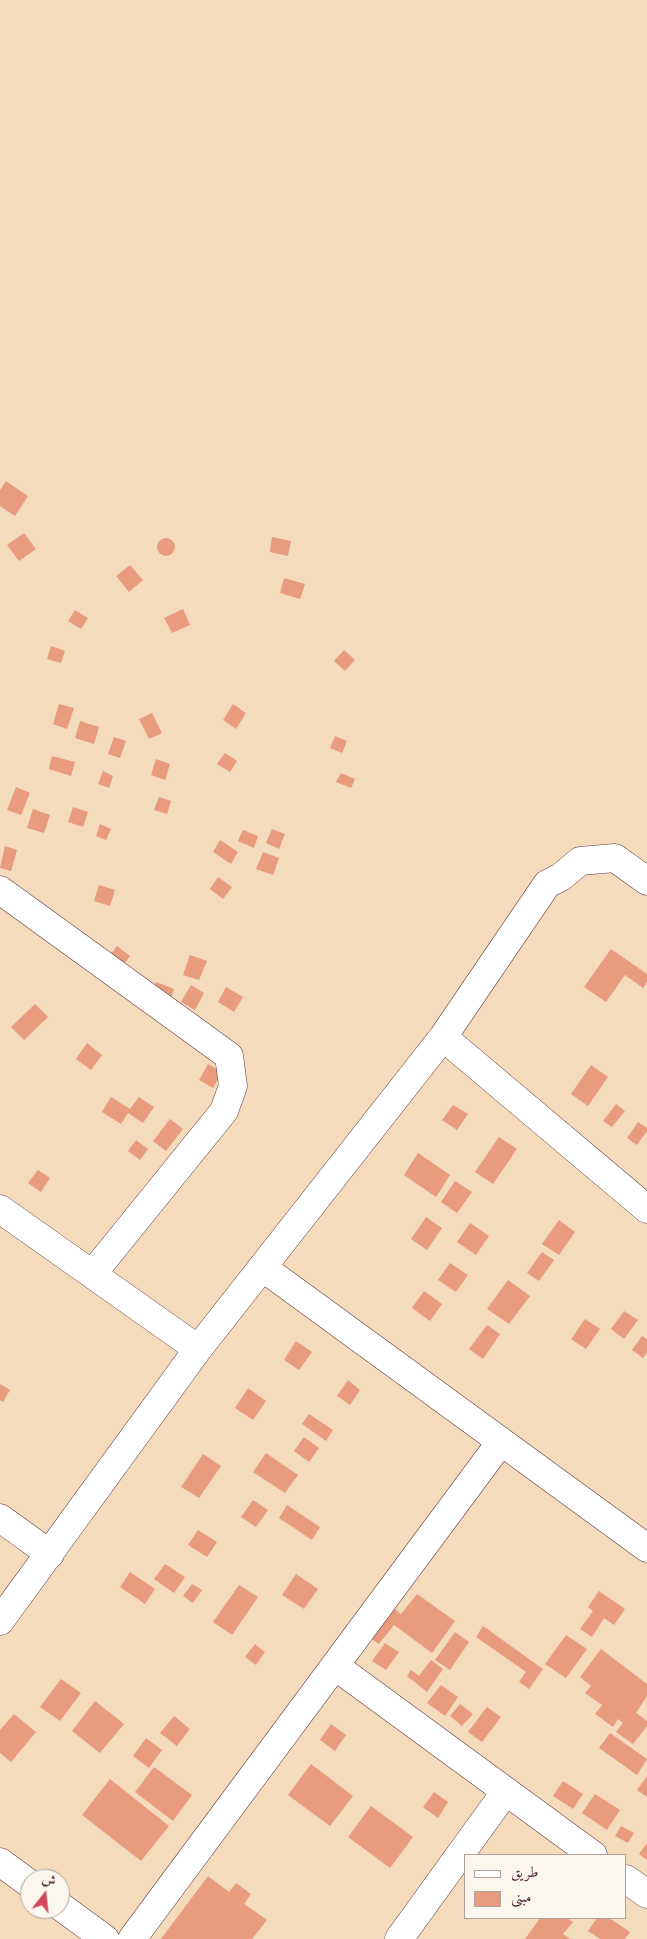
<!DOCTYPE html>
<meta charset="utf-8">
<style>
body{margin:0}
#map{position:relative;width:647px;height:1939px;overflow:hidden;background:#f3dbbc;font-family:"Old Standard TT",Amiri,serif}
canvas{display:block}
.legend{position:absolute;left:464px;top:1854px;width:162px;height:65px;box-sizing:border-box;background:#fbf7ec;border:1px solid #b4a19f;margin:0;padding:6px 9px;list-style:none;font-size:15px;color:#4a1f2b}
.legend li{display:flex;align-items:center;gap:10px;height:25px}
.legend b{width:25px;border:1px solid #b4a19f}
.north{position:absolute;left:20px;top:1869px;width:50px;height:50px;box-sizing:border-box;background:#fbf7ec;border:1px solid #b4a19f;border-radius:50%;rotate:16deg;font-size:14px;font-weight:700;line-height:20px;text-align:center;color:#4a1f2b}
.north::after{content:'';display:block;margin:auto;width:18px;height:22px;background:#d1495b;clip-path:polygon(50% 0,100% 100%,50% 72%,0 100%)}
</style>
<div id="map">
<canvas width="647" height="1939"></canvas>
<ul class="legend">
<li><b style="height:6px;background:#fff"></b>طريق</li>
<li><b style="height:14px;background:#e89b7d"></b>مبنى</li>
</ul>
<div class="north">ش</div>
</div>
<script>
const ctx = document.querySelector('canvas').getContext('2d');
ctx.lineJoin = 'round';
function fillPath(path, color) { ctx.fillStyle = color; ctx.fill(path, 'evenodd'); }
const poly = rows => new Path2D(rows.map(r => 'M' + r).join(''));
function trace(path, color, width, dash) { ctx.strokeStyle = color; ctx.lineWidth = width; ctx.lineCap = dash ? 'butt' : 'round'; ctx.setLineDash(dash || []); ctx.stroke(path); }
const building = poly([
 [6,481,28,496,15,516,0,506,0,490],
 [24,533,36,549,19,561,7,545],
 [272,537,291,541,288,556,270,552],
 '157 547a9 9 0 1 1 18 0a9 9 0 1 1-18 0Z',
 [130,565,143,580,129,592,116,576],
 [284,578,305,584,300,599,280,593],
 [183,609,190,625,172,633,164,618],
 [75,610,88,618,81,629,68,621],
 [51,646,65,651,61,663,47,659],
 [344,650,355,660,345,671,334,661],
 [59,704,74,708,67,729,53,724],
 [233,704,246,713,236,729,223,720],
 [152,713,162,733,149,739,139,719],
 [80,721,99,727,94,744,75,738],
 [335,736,347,741,342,753,330,748],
 [114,737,126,741,120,758,108,754],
 [225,753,237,761,230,772,217,764],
 [52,756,75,762,71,776,49,769],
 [156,759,170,764,165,780,151,775],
 [103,771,113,776,109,788,98,784],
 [341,773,355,779,351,788,336,782],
 [16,787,30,793,21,815,7,810],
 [159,797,171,801,167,814,154,810],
 [73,807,88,812,83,827,68,822],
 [33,809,50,815,44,833,27,828],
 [100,824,111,829,106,840,96,836],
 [272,829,285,834,279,849,266,843],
 [243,830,258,836,254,848,238,841],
 [220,840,238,852,231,864,213,852],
 [5,846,17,850,11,871,0,868],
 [263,852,279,858,273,875,256,869],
 [218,877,232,887,223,899,210,889],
 [99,885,115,890,110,906,94,901],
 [117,946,130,956,117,973,104,963],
 [611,949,647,974,647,982,643,988,625,975,606,1002,584,987],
 [190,955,207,961,199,980,183,975],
 [156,982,174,989,169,1004,150,998],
 [191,985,204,993,195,1010,181,1002],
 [226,987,243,997,234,1012,218,1002],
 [35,1004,48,1017,24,1040,11,1027],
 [87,1043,102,1055,91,1070,76,1059],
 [208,1064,222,1072,213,1088,199,1080],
 [591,1065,608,1077,588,1106,571,1094],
 [111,1097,130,1109,139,1097,154,1107,143,1123,128,1113,121,1124,102,1112],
 [616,1104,625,1111,612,1127,603,1121],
 [453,1105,468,1114,457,1130,442,1120],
 [170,1119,183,1129,166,1151,153,1141],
 [638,1122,647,1128,647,1131,637,1145,627,1138],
 [499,1137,517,1149,493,1184,475,1172],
 [136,1140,148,1149,140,1160,128,1151],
 [418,1153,450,1175,436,1197,404,1175],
 [38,1170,50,1178,41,1192,28,1183],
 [455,1181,472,1192,457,1213,441,1202],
 [426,1217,442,1228,427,1250,411,1239],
 [559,1220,575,1232,559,1255,542,1244],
 [470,1223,489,1236,476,1255,457,1242],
 [542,1252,554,1260,539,1281,527,1273],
 [450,1263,468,1275,456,1292,438,1280],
 [508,1280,530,1296,509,1324,487,1309],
 [424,1291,442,1304,430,1321,412,1308],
 [624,1311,638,1320,624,1339,611,1329],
 [585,1319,600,1329,586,1349,571,1339],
 [487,1325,500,1334,483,1359,469,1349],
 [642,1336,647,1339,647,1352,643,1358,632,1350],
 [296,1341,312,1352,299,1370,284,1360],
 [348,1380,360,1390,350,1405,337,1396],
 [0,1384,10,1390,3,1402,0,1400],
 [248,1388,266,1401,253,1420,235,1408],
 [309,1414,333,1430,326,1441,302,1424],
 [304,1437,319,1448,309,1462,294,1451],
 [266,1453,298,1475,285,1493,253,1472],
 [203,1454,221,1466,199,1498,181,1487],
 [253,1500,268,1510,256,1527,241,1517],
 [287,1505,320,1527,312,1540,279,1518],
 [198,1530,217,1542,207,1557,188,1545],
 [165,1564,185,1577,174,1593,154,1579],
 [130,1572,155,1589,145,1604,120,1587],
 [296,1574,318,1589,304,1609,282,1595],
 [192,1584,202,1590,193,1603,183,1596],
 [239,1585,258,1597,232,1635,213,1622],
 [599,1591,625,1609,614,1625,604,1618,592,1637,580,1629,593,1611,588,1607],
 [417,1594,455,1621,432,1653,394,1625,379,1644,367,1636,390,1605,401,1614],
 [483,1626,543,1669,529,1689,519,1682,526,1672,476,1637],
 [455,1632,469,1642,450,1670,435,1660],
 [566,1635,587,1649,566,1678,545,1664],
 [385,1643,399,1652,386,1670,372,1661],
 [255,1644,265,1652,256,1665,245,1657],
 [601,1649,647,1684,647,1696,636,1713,647,1721,647,1726,633,1744,616,1732,623,1723,618,1719,613,1727,595,1714,602,1705,585,1693,591,1686,580,1677],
 [431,1660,443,1669,427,1692,407,1676,411,1670,419,1676],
 [61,1679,81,1693,60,1721,40,1707],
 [441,1685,458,1697,445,1716,427,1703],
 [95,1701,124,1724,100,1753,72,1731],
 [460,1704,473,1714,462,1726,450,1716],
 [487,1707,501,1717,482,1742,468,1732],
 [14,1714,36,1732,11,1762,0,1753,0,1730],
 [174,1716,190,1729,177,1746,160,1733],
 [331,1724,346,1735,335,1751,320,1740],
 [610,1733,647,1759,637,1775,599,1748],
 [146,1738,162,1750,149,1768,133,1756],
 [311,1764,353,1796,330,1826,288,1795],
 [154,1767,192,1795,173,1821,135,1792],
 [647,1776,647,1797,637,1790],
 [110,1779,169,1826,141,1861,82,1815],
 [563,1781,583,1794,573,1809,553,1796],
 [434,1792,448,1802,438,1818,423,1807],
 [595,1794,620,1810,607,1830,582,1813],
 [371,1806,413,1837,390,1868,348,1837],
 [621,1826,634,1833,628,1843,615,1836],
 [647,1843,647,1860,639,1854],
 [208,1876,229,1892,236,1883,251,1894,244,1904,267,1920,252,1939,161,1939],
 [540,1918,567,1918,573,1922,563,1934,570,1939,525,1939],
 [597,1918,609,1918,630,1932,625,1939,600,1939,588,1931]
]);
const minor = poly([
 [0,890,229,1056,233,1086,224,1111,93,1273],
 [443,1037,647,1209],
 [0,1209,198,1349],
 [262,1267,647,1548],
 [0,1518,50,1554],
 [0,1621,198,1349,443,1037,547,884,561,877,580,861,615,858,647,881],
 [335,1666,593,1855],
 [0,1862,30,1884],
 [626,1879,647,1894],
 [60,1906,105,1939],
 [132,1939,500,1443],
 [399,1939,506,1791]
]);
fillPath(building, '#e89b7d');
trace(minor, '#633b41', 29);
trace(minor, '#fff', 28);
</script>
